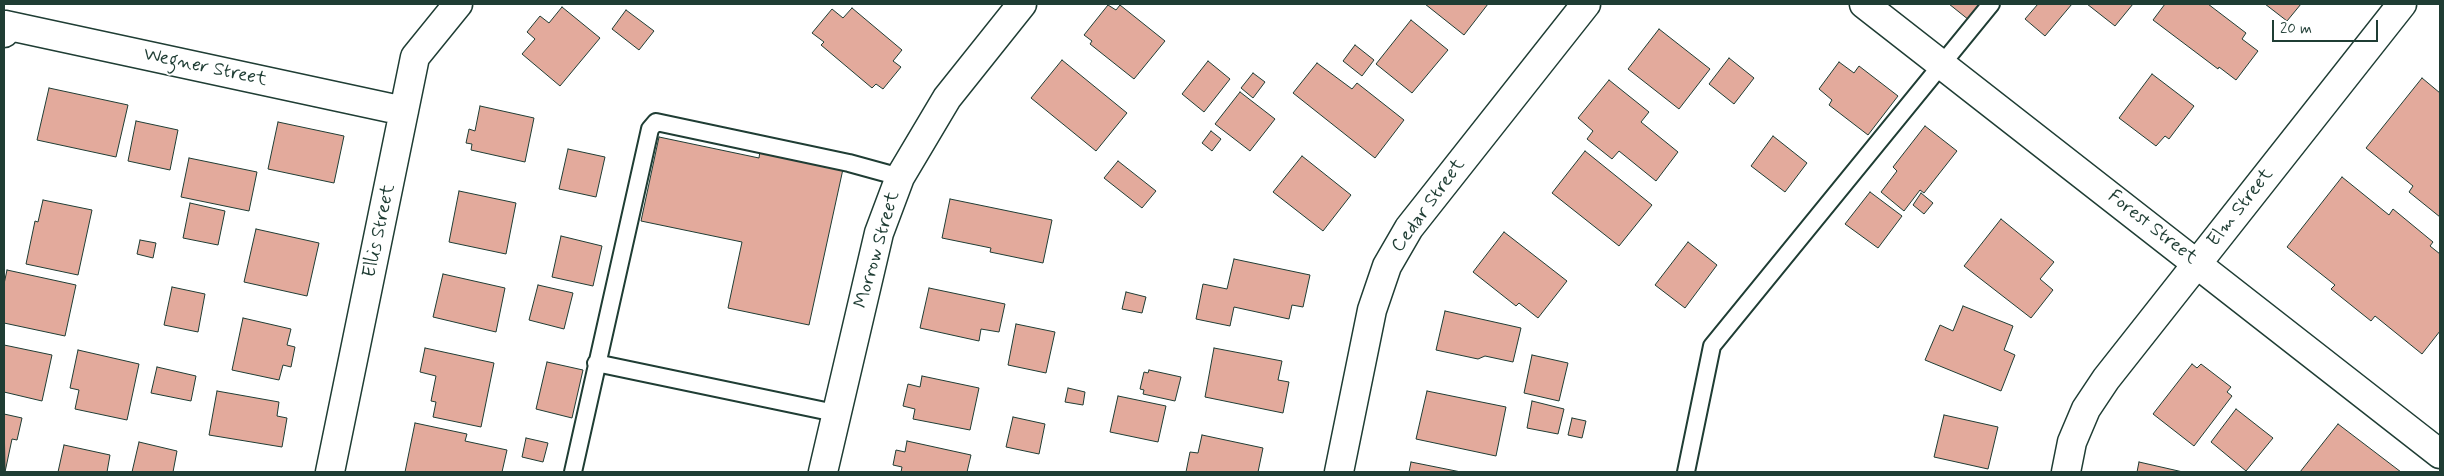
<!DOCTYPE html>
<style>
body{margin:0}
#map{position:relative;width:2444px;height:476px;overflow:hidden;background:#fff;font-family:Mynerve,sans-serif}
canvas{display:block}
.frame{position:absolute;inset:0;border:5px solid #1f3d34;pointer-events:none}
.scale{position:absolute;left:2272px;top:20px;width:106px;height:22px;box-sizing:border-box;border:2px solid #1f3d34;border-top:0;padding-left:6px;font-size:15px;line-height:18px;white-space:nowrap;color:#1f3d34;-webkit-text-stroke:4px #fff;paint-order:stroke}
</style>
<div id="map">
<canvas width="2444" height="476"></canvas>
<div class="frame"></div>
<div class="scale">20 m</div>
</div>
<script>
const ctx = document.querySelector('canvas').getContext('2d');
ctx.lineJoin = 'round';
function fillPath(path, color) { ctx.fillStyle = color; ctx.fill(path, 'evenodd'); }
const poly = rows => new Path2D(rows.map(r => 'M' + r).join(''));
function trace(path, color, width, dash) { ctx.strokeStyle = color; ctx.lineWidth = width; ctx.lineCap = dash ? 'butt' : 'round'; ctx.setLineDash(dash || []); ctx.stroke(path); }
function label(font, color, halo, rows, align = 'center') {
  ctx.font = font + ' Mynerve,sans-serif'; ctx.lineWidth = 4; ctx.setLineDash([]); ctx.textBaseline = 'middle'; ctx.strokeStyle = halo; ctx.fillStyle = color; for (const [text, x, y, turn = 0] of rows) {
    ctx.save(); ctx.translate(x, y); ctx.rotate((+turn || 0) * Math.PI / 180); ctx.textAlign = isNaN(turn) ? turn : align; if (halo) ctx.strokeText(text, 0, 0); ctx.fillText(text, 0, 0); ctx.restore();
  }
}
const building = poly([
 [1425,4,1488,4,1464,35,1425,4],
 [1949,4,1982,4,1969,20,1949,4],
 [2038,4,2072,4,2045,36,2025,19,2038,4],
 [2087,4,2133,4,2115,26,2087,4],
 [2165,4,2208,4,2246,33,2242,39,2258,51,2236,80,2219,67,2218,69,2153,20,2165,4],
 [2265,4,2301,4,2287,21,2265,4],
 [1108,5,1116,10,1120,5,1165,41,1134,79,1090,44,1092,41,1084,35,1108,5],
 [562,7,600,38,560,86,522,54,535,39,527,32,540,16,549,23,562,7],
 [852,8,902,50,893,61,901,67,883,89,876,84,872,88,821,45,824,42,812,33,832,9,843,18,852,8],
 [626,10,654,31,639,50,612,29,626,10],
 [1411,20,1448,50,1412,93,1376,64,1411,20],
 [1659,29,1710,69,1679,109,1628,69,1659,29],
 [1355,45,1374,60,1362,76,1343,61,1355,45],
 [1729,58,1754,78,1734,104,1709,84,1729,58],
 [1062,60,1127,113,1096,151,1031,98,1062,60],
 [1208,61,1230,79,1204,112,1182,94,1208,61],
 [1839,62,1854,73,1859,66,1898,96,1868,135,1829,105,1832,100,1819,89,1839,62],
 [1317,63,1352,89,1357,83,1404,120,1375,158,1293,93,1317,63],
 [1253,73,1265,82,1253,98,1241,88,1253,73],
 [2152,74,2194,106,2169,139,2165,136,2156,146,2119,118,2152,74],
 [2422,78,2440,93,2440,217,2409,192,2413,186,2366,148,2422,78],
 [1609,80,1649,112,1641,122,1678,152,1656,181,1619,151,1612,159,1587,139,1593,131,1578,118,1609,80],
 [49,88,128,105,116,157,37,140,49,88],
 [1240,92,1275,119,1250,151,1215,124,1240,92],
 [480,106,534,118,525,162,471,150,472,144,466,143,469,129,475,131,480,106],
 [136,121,178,130,170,170,128,161,136,121],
 [278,122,344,136,334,183,268,169,278,122],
 [1925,126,1957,151,1924,193,1920,190,1904,211,1881,192,1897,171,1893,167,1925,126],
 [1211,131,1221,139,1212,151,1202,143,1211,131],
 [1773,136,1807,163,1785,192,1751,166,1773,136],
 [659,137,759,158,760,151,843,169,809,325,728,308,742,242,641,221,659,137],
 [568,149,605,157,596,197,559,189,568,149],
 [1585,151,1652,205,1619,246,1552,193,1585,151],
 [1302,156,1351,195,1323,231,1273,192,1302,156],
 [189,158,257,172,249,211,181,197,189,158],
 [1118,161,1156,191,1142,208,1104,178,1118,161],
 [2342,177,2389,215,2393,209,2433,242,2430,246,2440,254,2440,331,2422,354,2375,316,2371,321,2331,289,2335,285,2287,247,2342,177],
 [459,191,516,203,506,254,449,242,459,191],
 [1870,192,1902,216,1878,248,1845,224,1870,192],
 [1921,193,1933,203,1924,214,1913,205,1921,193],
 [950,199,1052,220,1043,263,990,252,991,248,942,238,950,199],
 [43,200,92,210,78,275,26,264,35,221,38,222,43,200],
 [190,203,225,211,218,245,183,238,190,203],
 [2001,219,2054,262,2040,279,2053,290,2031,318,1964,266,2001,219],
 [256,229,319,243,307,296,244,282,256,229],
 [1504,232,1567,281,1538,318,1519,303,1516,306,1473,272,1504,232],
 [561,236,602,246,593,286,552,277,561,236],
 [140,240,156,243,153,258,137,254,140,240],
 [1688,242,1717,265,1685,308,1655,285,1688,242],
 [1234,259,1310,275,1303,307,1292,305,1289,319,1234,307,1230,326,1196,319,1203,284,1227,289,1234,259],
 [7,270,76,285,65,336,4,323,4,284,7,270],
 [443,274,505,288,496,332,433,317,443,274],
 [538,285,573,293,564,329,529,320,538,285],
 [172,287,205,294,198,332,164,325,172,287],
 [929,288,1005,304,999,332,981,329,979,341,920,328,929,288],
 [1126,292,1146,297,1142,313,1122,309,1126,292],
 [1963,306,2013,326,2004,350,2015,355,2001,391,1925,360,1940,325,1953,331,1963,306],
 [1445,311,1521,328,1513,362,1485,356,1478,359,1436,350,1445,311],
 [243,318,291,329,287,345,295,347,291,367,283,365,279,380,232,370,243,318],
 [1016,324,1055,332,1046,373,1008,365,1016,324],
 [4,345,52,355,42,401,4,392,4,345],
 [425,348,494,363,481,427,433,417,436,402,431,401,436,376,420,372,425,348],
 [1214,348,1282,361,1278,380,1289,382,1283,413,1205,397,1214,348],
 [78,350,139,364,127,420,75,409,79,390,70,388,78,350],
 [1532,355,1568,363,1559,401,1524,393,1532,355],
 [547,362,583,370,572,418,536,409,547,362],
 [2192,364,2197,368,2201,364,2231,387,2227,392,2232,396,2194,446,2153,414,2192,364],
 [157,367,196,376,191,401,151,393,157,367],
 [1149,370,1181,377,1175,401,1143,394,1144,390,1140,389,1144,372,1148,373,1149,370],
 [922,376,979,388,970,430,913,419,915,409,903,406,908,384,920,387,922,376],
 [1068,388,1085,392,1083,405,1065,402,1068,388],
 [217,391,279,402,277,416,287,418,282,447,209,435,217,391],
 [1427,391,1506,407,1496,456,1416,439,1427,391],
 [1118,396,1166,406,1158,442,1110,432,1118,396],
 [1532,401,1564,409,1558,434,1527,428,1532,401],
 [2236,409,2273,438,2246,471,2211,442,2236,409],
 [4,414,22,418,17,440,12,439,5,472,4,414],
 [1944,415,1998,427,1988,469,1934,457,1944,415],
 [1013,417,1045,424,1039,454,1006,447,1013,417],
 [1572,418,1586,421,1582,438,1568,435,1572,418],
 [415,423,467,434,465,441,507,450,502,472,405,472,415,423],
 [2338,424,2401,472,2300,472,2338,424],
 [1202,435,1263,448,1258,472,1186,472,1190,452,1198,453,1202,435],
 [526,438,548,443,543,462,522,457,526,438],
 [907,441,971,455,967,472,901,472,902,467,893,465,896,450,905,452,907,441],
 [139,442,177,451,173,472,132,472,139,442],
 [64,445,110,455,107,472,58,472,64,445],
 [1411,462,1461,472,1409,472,1411,462],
 [2139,462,2183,472,2137,472,2139,462]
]);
const lane = poly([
 [596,363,835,413],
 [573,472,650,129,656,122,849,163,900,177],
 [1686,472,1712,346,1991,4]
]);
const street = poly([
 [1864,4,2440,454],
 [4,33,5,25,404,111],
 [330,472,415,57,458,4],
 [823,472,879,233,900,177,947,98,1022,4],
 [1339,472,1372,310,1387,266,1409,228,1586,4],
 [2066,472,2072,442,2086,409,2106,379,2402,4]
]);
const streetNames = [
 ["Wegner Street",205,68,12],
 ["Cedar Street",1429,206,-54],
 ["Elm Street",2241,208,-52],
 ["Forest Street",2152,228,38],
 ["Ellis Street",380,231,-78],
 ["Morrow Street",878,250,-74]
];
fillPath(building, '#e3aa9c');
trace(building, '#1f3d34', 1);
trace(lane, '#1f3d34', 20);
trace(street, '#1f3d34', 31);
trace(lane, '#fff', 16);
trace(street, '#fff', 28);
label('19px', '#1f3d34', '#fff', streetNames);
</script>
